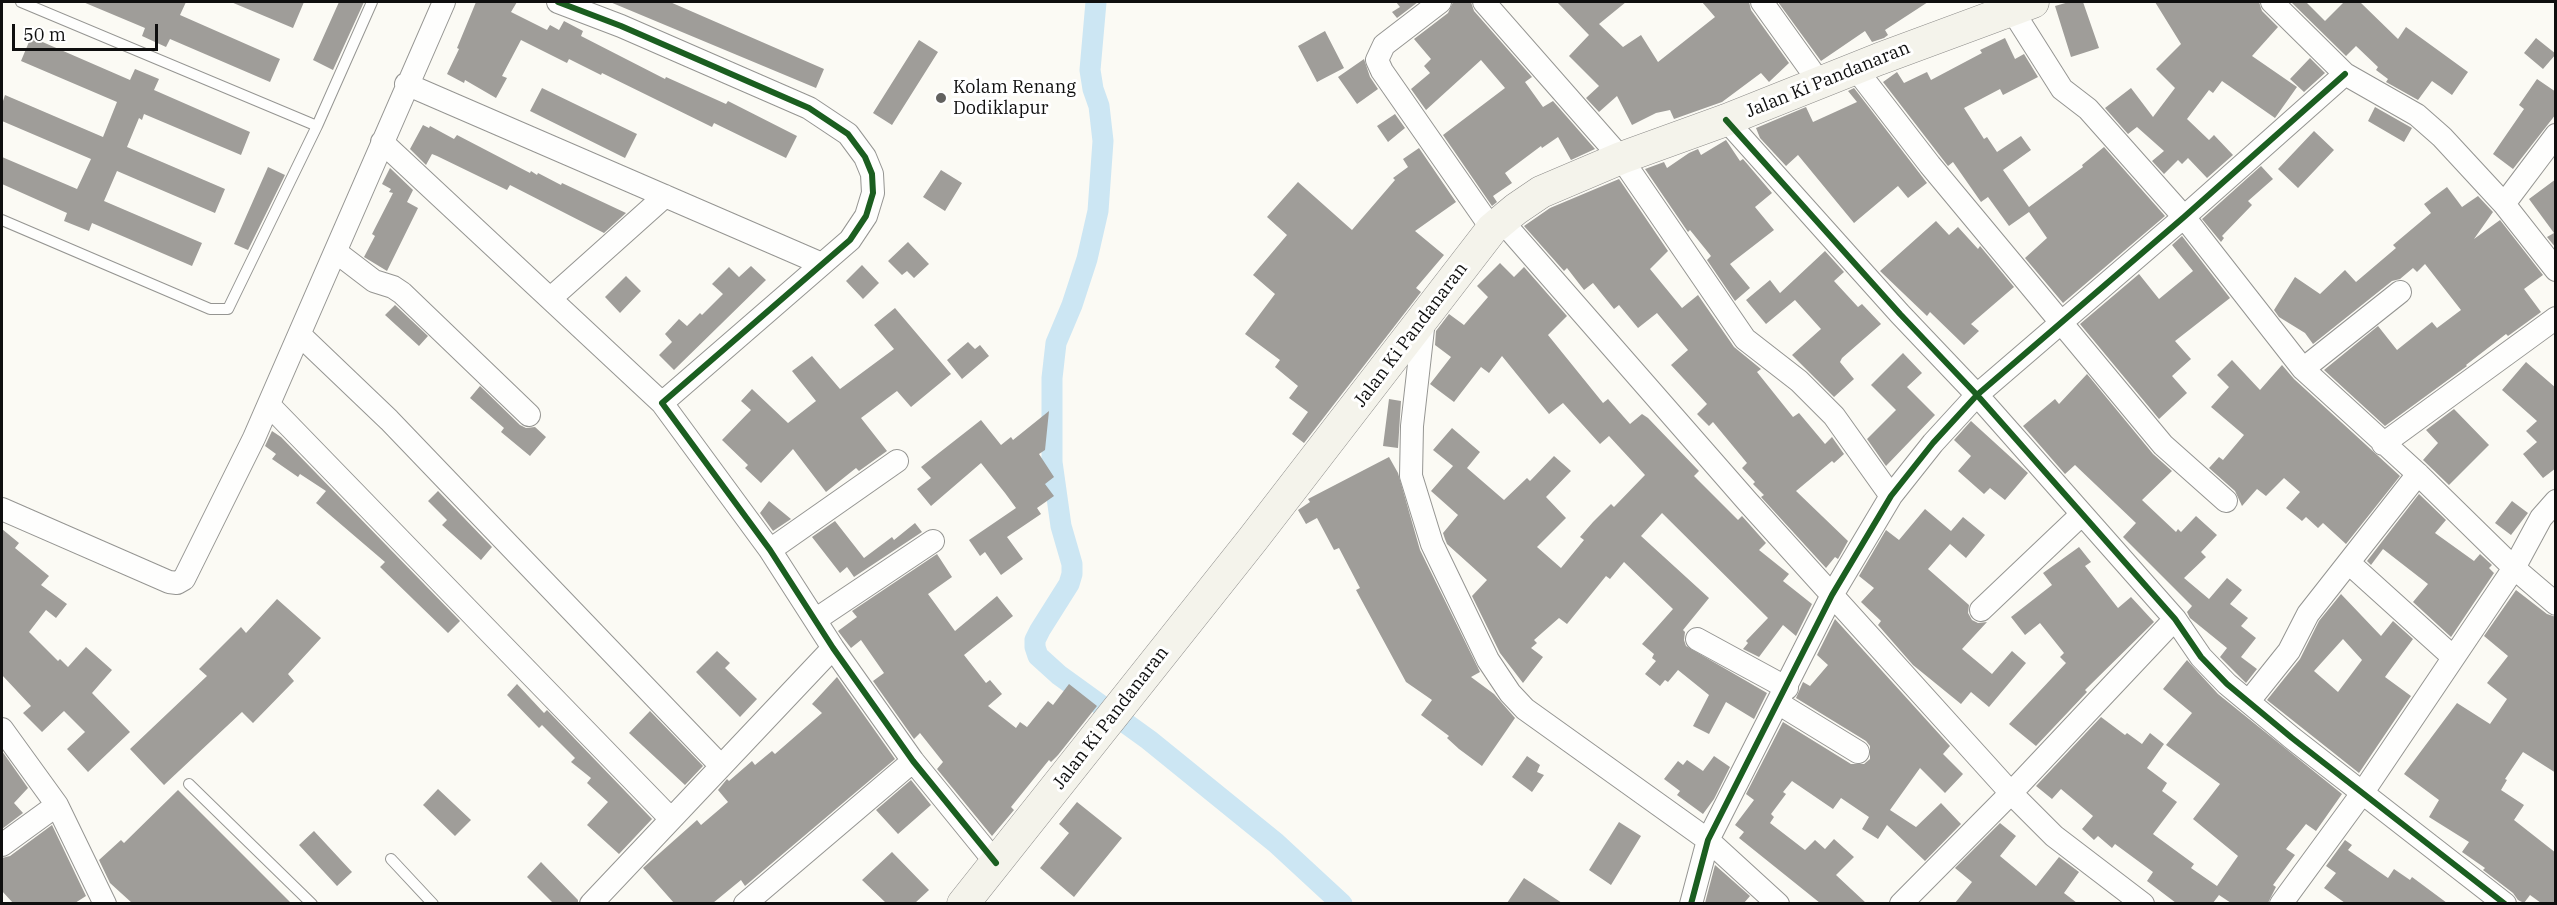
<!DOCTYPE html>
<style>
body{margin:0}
#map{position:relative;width:2557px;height:905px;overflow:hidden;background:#fbfaf4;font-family:"IBM Plex Serif",serif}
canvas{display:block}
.frame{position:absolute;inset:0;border:3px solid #0f0f0f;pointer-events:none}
.scale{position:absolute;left:12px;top:24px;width:146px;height:27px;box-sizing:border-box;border:3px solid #0f0f0f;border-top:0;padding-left:8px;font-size:18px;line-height:21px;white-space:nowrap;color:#0f0f0f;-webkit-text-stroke:4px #fff;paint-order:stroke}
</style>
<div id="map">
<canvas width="2557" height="905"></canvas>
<div class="frame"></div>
<div class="scale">50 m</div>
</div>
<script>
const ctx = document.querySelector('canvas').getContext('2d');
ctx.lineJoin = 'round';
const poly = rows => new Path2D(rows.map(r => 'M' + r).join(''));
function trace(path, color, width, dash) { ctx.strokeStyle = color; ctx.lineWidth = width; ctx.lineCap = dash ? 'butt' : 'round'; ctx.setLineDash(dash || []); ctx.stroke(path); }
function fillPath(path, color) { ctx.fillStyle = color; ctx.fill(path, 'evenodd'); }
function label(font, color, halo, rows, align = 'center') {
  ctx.font = font + ' "IBM Plex Serif",serif'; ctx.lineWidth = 6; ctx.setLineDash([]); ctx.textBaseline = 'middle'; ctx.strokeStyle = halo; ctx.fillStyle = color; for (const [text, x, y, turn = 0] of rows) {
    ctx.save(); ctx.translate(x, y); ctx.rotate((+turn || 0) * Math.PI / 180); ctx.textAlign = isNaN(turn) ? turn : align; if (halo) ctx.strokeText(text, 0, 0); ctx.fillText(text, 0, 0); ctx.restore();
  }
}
const canal = poly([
 [1096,2,1090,70,1093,89,1099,106,1103,141,1098,211,1087,259,1072,305,1056,343,1052,378,1052,462,1061,526,1072,564,1072,574,1069,584,1040,630,1035,640,1035,647,1038,656,1059,675,1149,740,1276,843,1342,904]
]);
const building = poly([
 [83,2,186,2,180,15,280,59,270,82,170,39,166,47,142,36,145,28],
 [231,2,304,2,293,28],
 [339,2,364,2,333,70,313,60],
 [476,2,517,2,511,12,547,30,550,25,559,30,564,21,583,31,581,36,665,79,666,77,726,104,728,101,797,136,786,158,714,123,712,127,602,73,601,75,569,59,567,63,521,40,502,76,507,78,496,98,465,80,464,83,447,74,459,49,457,48],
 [610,2,670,2,824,69,816,88],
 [1396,2,1418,2,1397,18,1392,12,1400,7],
 [1453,2,1471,2,1474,11,1532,77,1525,82,1543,107,1553,101,1595,149,1571,160,1558,137,1542,148,1541,146,1505,173,1512,183,1493,196,1497,202,1492,206,1443,135,1505,88,1481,60,1426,110,1411,89,1430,73,1424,66,1431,59,1414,39,1448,13],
 [1557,2,1626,2,1599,24,1623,47,1641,35,1658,62,1715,17,1702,2,1749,2,1751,10,1789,63,1769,82,1761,73,1722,102,1674,119,1670,110,1656,113,1632,125,1617,96,1599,112,1586,98,1599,86,1569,56,1589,35],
 [1778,2,1928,2,1885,30,1888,35,1884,38,1872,42,1865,31,1821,61],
 [2069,2,2083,2,2099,48,2071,57,2055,6],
 [2155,2,2259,2,2262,11,2278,27,2252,56,2297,87,2275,118,2222,81,2213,93,2209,90,2187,119,2209,140,2214,135,2233,155,2207,178,2188,158,2182,164,2178,160,2164,174,2152,161,2164,151,2137,127,2128,134,2105,108,2131,88,2153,117,2175,88,2156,69,2181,44],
 [2291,2,2306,2,2325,21,2344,2,2360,2,2398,39,2406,27,2468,72,2452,95,2432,81,2418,100,2386,82,2388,79,2376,70,2378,67,2356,46,2346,56],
 [1325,31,1344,68,1317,82,1298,46],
 [31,37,130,80,135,69,159,79,154,90,250,132,241,155,144,114,142,120,139,118,127,147,225,189,215,213,117,171,104,201,202,243,192,266,92,223,89,231,64,221,67,213,2,184,2,157,77,189,91,159,2,121,2,104,5,95,103,137,117,102,21,61],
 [2005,38,2015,59,2024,54,2038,77,2003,95,2000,89,1964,108,1984,139,1987,137,1997,152,2021,136,2031,150,2003,170,2029,207,2083,167,2082,165,2104,147,2165,216,2063,303,2025,258,2047,238,2029,212,2009,226,1988,197,1981,202,1953,162,1948,166,1941,157,1883,82,1897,72,1904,83,1927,72,1931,80,1982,53,1980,50],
 [2536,38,2556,54,2543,69,2524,53],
 [919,40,938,52,892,125,873,113],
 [2310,58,2325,73,2304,92,2290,79],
 [1364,59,1370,77,1378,89,1357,104,1338,77],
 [2537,79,2556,92,2556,114,2513,169,2493,154,2524,109,2519,105],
 [542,88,637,134,625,158,530,111],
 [1854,88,1927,183,1908,198,1898,186,1854,223,1798,155,1786,166,1760,138,1756,128,1806,107,1813,122,1857,102,1848,91],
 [2375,107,2412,128,2404,142,2368,121],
 [1395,114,1405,128,1388,142,1377,126],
 [423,125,429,128,430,126,454,139,457,135,530,173,531,171,537,175,538,173,561,185,562,183,626,213,604,233,510,185,507,190,437,156,432,154,426,165,410,149],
 [2314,131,2334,150,2298,188,2278,169],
 [1726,140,1740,161,1743,159,1772,193,1755,207,1774,230,1730,264,1750,288,1735,301,1707,260,1711,256,1690,230,1688,232,1645,169,1664,162,1667,168,1689,153,1698,149,1701,155],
 [1419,148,1456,202,1415,231,1444,255,1416,288,1421,292,1304,443,1292,434,1308,412,1289,398,1298,386,1275,367,1280,360,1245,334,1275,294,1253,275,1287,235,1267,217,1298,182,1352,230,1395,180,1393,178,1408,167,1403,159],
 [2261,166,2273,179,2248,201,2252,205,2222,236,2224,238,2221,242,2202,219],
 [268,167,285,175,248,250,234,244],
 [390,168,413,190,407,202,418,208,387,271,364,257,375,236,372,234,393,193,389,192,391,189,382,184],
 [941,170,962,183,945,211,923,197],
 [1619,179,1668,251,1650,269,1682,308,1698,295,1734,347,1761,369,1757,372,1793,417,1799,413,1825,444,1832,437,1844,454,1834,463,1832,461,1796,491,1848,541,1838,559,1835,557,1826,568,1761,497,1764,495,1753,484,1755,482,1742,468,1747,463,1713,422,1709,426,1697,414,1707,404,1671,365,1688,350,1657,313,1638,328,1619,305,1614,309,1593,283,1584,290,1567,268,1564,271,1524,226,1550,208],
 [2556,179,2556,248,2547,237,2554,233,2529,199],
 [2447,187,2462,207,2478,196,2493,212,2474,239,2500,220,2543,275,2524,289,2541,312,2508,336,2506,334,2466,365,2467,366,2385,426,2324,370,2378,326,2397,350,2432,322,2437,328,2461,310,2425,264,2417,272,2413,268,2400,279,2392,281,2313,344,2305,333,2279,317,2274,310,2295,277,2320,294,2345,270,2356,282,2396,248,2393,245,2431,213,2424,204],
 [1936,221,1949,235,1958,227,1978,249,1980,246,2014,287,1971,324,1979,331,1964,345,1930,312,1927,316,1880,271],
 [2182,236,2230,298,2175,341,2191,359,2172,376,2187,393,2159,419,2080,324,2139,274,2159,299,2193,271,2172,245],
 [908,242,929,264,914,278,907,271,902,275,888,261],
 [1825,251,1844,272,1834,281,1858,307,1862,304,1881,324,1842,358,1840,362,1854,379,1834,397,1792,355,1821,329,1795,300,1766,324,1746,300,1770,280,1780,293],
 [1500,263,1514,277,1524,267,1567,316,1548,335,1603,403,1608,399,1630,424,1642,414,1648,418,1699,471,1694,476,1738,520,1742,516,1766,543,1759,550,1789,574,1783,581,1812,604,1796,636,1783,625,1759,657,1743,649,1748,643,1746,641,1768,618,1662,513,1641,536,1709,598,1683,630,1685,632,1684,640,1686,646,1767,693,1754,719,1726,702,1709,734,1693,726,1709,695,1678,670,1668,682,1665,680,1660,686,1645,674,1656,661,1652,658,1654,654,1642,644,1673,609,1624,562,1610,579,1606,576,1567,624,1559,618,1534,640,1537,643,1531,648,1543,657,1523,683,1500,653,1472,596,1487,580,1447,544,1445,539,1443,533,1458,515,1431,491,1453,466,1433,450,1452,428,1480,452,1467,468,1504,500,1527,478,1530,481,1554,456,1571,471,1546,497,1566,518,1537,547,1561,568,1584,540,1580,537,1593,522,1611,504,1614,507,1645,475,1609,436,1600,444,1563,403,1549,414,1502,356,1489,373,1481,367,1454,402,1430,384,1451,357,1435,345,1436,331,1449,314,1464,325,1488,297,1477,286],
 [862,265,879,283,863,299,846,281],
 [751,266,766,280,674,370,659,355,672,342,665,334,679,319,687,326,700,313,702,315,723,294,712,284,729,267,739,277],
 [626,276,641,291,620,313,605,297],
 [395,305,428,336,419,346,385,315],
 [895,308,951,374,911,407,897,391,861,418,887,451,859,471,856,468,826,492,793,449,761,483,745,468,748,465,722,440,751,410,741,401,752,389,788,423,816,401,792,371,812,356,840,389,894,349,874,325],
 [968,342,975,349,980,345,989,356,962,379,947,360],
 [1903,353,1922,373,1907,387,1935,415,1886,466,1867,439,1896,410,1871,385],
 [2232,360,2260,390,2282,365,2294,379,2400,476,2346,544,2323,523,2318,528,2306,517,2302,521,2286,508,2300,492,2284,478,2266,496,2257,489,2242,506,2235,491,2209,468,2219,457,2223,460,2244,435,2211,407,2229,387,2217,375],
 [2526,362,2556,388,2556,468,2543,478,2523,454,2537,442,2526,431,2537,421,2502,390],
 [2087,374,2153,454,2172,471,2142,500,2176,532,2178,529,2181,532,2196,516,2217,535,2201,552,2206,557,2184,578,2209,599,2227,578,2242,590,2230,604,2248,618,2241,626,2256,638,2241,657,2257,669,2246,683,2220,657,2227,648,2190,618,2187,612,2192,606,2123,537,2136,523,2075,465,2065,474,2023,426,2055,399,2059,404],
 [480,386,520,425,526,428,535,427,546,437,530,456,501,432,504,428,470,398],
 [1389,399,1401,401,1398,448,1383,446],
 [2454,409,2489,445,2449,485,2423,460,2438,443,2426,430],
 [1049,411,1045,450,1039,454,1054,477,1045,484,1054,496,1037,508,1041,514,1007,537,1023,559,1001,575,985,552,980,556,969,540,1016,508,1005,493,981,463,931,506,917,489,931,478,921,467,981,420,1001,445,1011,437,1013,440],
 [1971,421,2028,473,2005,500,1990,488,1984,494,1958,471,1971,456,1954,440],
 [272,431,281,437,460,621,448,633,380,567,385,562,316,503,326,491,300,474,298,477,272,459,276,454,265,446],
 [1389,457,1398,473,1420,550,1480,672,1471,677,1494,694,1515,718,1482,766,1459,749,1447,738,1449,736,1421,715,1432,700,1406,682,1356,590,1360,588,1339,548,1334,550,1317,518,1306,524,1298,510,1310,502,1308,499],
 [438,491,492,547,481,560,442,525,447,520,428,501],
 [2419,494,2446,520,2435,533,2474,561,2480,554,2492,565,2489,568,2494,573,2451,637,2413,602,2428,584,2383,549,2371,565,2367,561],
 [769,501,791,519,773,531,760,513],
 [2512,501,2528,513,2511,535,2495,523],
 [1925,509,1951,531,1963,517,1985,535,1966,558,1950,544,1928,569,1969,605,1968,613,1972,620,1978,623,1987,622,1962,649,1992,674,2012,651,2026,663,1989,707,1971,692,1961,704,1913,665,1878,625,1881,621,1861,602,1874,588,1859,576,1886,530,1899,540],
 [835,521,864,558,892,537,894,540,915,523,922,532,854,577,847,567,840,573,812,537],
 [2,529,19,543,15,548,49,576,41,585,67,604,56,618,46,610,29,632,58,661,60,659,68,667,86,647,112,670,92,693,130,732,88,772,67,749,85,732,64,711,42,732,23,713,31,706,2,675],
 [2079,547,2091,562,2085,566,2118,608,2131,597,2154,622,2085,690,2087,692,2036,746,2009,724,2066,663,2060,657,2064,653,2040,623,2025,635,2011,617,2052,585,2043,573],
 [937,554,952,577,928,594,955,631,997,596,1013,616,964,655,986,683,990,680,1002,694,988,706,1016,728,1020,722,1027,727,1048,701,1053,705,1069,684,1097,706,1058,755,1051,762,1049,760,1011,807,1014,810,992,836,937,769,943,762,920,733,914,739,873,681,884,673,861,640,851,648,838,631,857,617,852,611],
 [2516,590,2547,614,2556,617,2556,773,2523,752,2505,779,2507,780,2501,790,2524,805,2514,820,2556,853,2556,903,2541,903,2530,895,2524,903,2518,900,2513,893,2483,870,2485,868,2462,852,2469,842,2429,817,2439,800,2404,774,2457,703,2490,724,2507,699,2487,683,2508,656,2484,636],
 [2341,594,2381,636,2393,621,2413,639,2385,677,2411,696,2359,773,2267,700,2300,659,2319,621],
 [2343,639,2362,660,2338,692,2314,671],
 [277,599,321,638,288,674,294,681,253,723,242,712,164,785,130,749,207,676,199,669,241,627,246,633],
 [1835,619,1950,746,1943,754,1963,774,1945,793,1920,768,1890,810,1916,827,1941,803,1961,824,1925,861,1887,825,1878,839,1862,829,1869,817,1841,798,1833,809,1792,781,1783,792,1786,794,1771,814,1774,817,1770,823,1805,850,1815,840,1825,849,1834,839,1854,857,1836,875,1866,903,1820,903,1739,838,1744,832,1735,825,1754,800,1746,794,1783,722,1851,764,1864,764,1870,759,1870,746,1866,741,1796,698,1803,682,1810,686,1828,665,1817,655],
 [717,651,730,663,725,668,757,699,740,717,696,672],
 [2187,660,2218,694,2342,794,2316,831,2306,824,2286,849,2295,855,2273,885,2276,887,2268,903,2231,903,2219,895,2213,903,2176,903,2147,881,2153,872,2115,844,2112,848,2098,836,2094,840,2082,829,2093,816,2061,789,2052,799,2036,786,2101,717,2125,735,2127,733,2142,744,2150,733,2164,744,2147,768,2167,783,2162,791,2177,802,2153,834,2194,864,2191,868,2217,886,2238,856,2193,819,2220,784,2166,745,2192,713,2163,689],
 [837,677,895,759,745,886,741,880,713,903,674,903,643,868,697,820,701,825,728,802,718,790,727,779,729,781,752,761,755,765,772,751,775,754,822,713,812,704],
 [517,684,544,713,547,710,652,819,619,854,587,825,608,802,587,783,591,778,571,762,575,758,542,725,539,728,507,695],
 [650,711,703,766,685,785,629,733],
 [2,751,28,788,14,803,23,813,2,829],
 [1527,756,1540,765,1537,772,1544,775,1532,792,1512,777],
 [1714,756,1730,767,1714,799,1703,814,1677,795,1680,791,1664,779,1678,761,1683,765,1687,760,1703,771],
 [911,780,931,805,898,834,876,810],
 [438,789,471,820,455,836,423,805],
 [178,790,291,903,132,903,110,883,99,860,121,840,124,843],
 [1077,802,1122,838,1074,897,1040,868,1069,833,1059,824],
 [1619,822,1641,836,1611,885,1589,870],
 [2000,823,2016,836,2000,856,2036,886,2059,857,2079,872,2064,893,2077,903,1955,903,1972,882,1955,868],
 [52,825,86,896,75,903,13,903,2,891,2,858,10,856],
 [314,831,352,872,337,886,299,845],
 [2345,840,2352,845,2348,850,2388,878,2394,869,2410,880,2412,877,2447,903,2345,903,2324,888,2336,873,2326,866],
 [892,852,929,890,915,903,886,903,862,880],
 [541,862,578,900,578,903,553,903,527,877],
 [1715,865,1750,896,1744,903,1705,903],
 [1524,878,1562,903,1507,903]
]);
const service = poly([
 [21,2,317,126],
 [2,220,210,309,228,309,317,126,372,2],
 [189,784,312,904],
 [391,859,433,904]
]);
const minor = poly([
 [558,2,621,26,809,108,848,134,865,157,872,174,873,193,866,216,850,240,662,403,770,550,833,648,913,761,996,863],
 [1440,2,1384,45,1377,60,1382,71,1492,229],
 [1484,2,1621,158,1745,339,1799,381,1834,416,1891,496],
 [1762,2,1820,83],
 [2272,2,2345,74,2417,115,2442,137,2504,204,2556,270],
 [2012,10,2062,89,2088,109,2184,217,2303,369,2418,474,2514,568,2556,604],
 [1855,68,1930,165,2163,445,2226,501],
 [406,84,822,264],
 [1726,120,1900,314,1977,395,2175,619,2201,657,2227,684,2292,738,2505,904],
 [382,142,662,403],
 [2504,204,2556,135],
 [1502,221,1747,501,2011,793,2054,836,2143,904],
 [336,252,374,281,393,287,402,293,529,415],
 [551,298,665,196],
 [1424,320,1412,426,1411,476,1432,544,1488,660,1510,693,1525,709,1708,840,1778,904],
 [300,335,389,420,721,766],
 [2303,369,2400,292],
 [269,405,671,819],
 [2383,444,2556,318],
 [2,509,169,582,177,583,184,579,254,438,444,2],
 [770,550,897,461],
 [2350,564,2453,657],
 [1981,610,2081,515],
 [815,620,933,541],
 [1697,639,1787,688],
 [2249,701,2289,651,2308,614,2418,474],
 [1778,703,1858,752],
 [2,729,57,805,105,904],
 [2,845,57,805],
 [591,904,833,648],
 [745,904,913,761],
 [1691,904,1708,840,1832,595,1891,496,1933,443,1977,395,2184,217,2345,74],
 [1901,904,2011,793,2175,619],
 [2281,904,2363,792,2514,568,2541,518,2556,501]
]);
const secondary = poly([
 [963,904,1253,539,1492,229,1516,209,1541,192,1621,158,1726,120,1879,59,2033,2]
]);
const cycleway = poly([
 [558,2,621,26,809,108,848,134,865,157,872,174,873,193,866,216,850,240,662,403,770,550,833,648,913,761,996,863],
 [1726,120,1900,314,1977,395,2175,619,2201,657,2227,684,2292,738,2505,904],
 [1691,904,1708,840,1832,595,1891,496,1933,443,1977,395,2184,217,2345,74]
]);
const markers = [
 [941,98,6,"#62615f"]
];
const streetNames = [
 ["Jalan Ki Pandanaran",1828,80,-22],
 ["Jalan Ki Pandanaran",1411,335,-53],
 ["Jalan Ki Pandanaran",1111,718,-52]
];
const poiNames = [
 ["Kolam Renang",953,88],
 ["Dodiklapur",953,109]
];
trace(canal, '#cce6f3', 21);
fillPath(building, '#9f9d99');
trace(service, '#959592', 12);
trace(minor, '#959592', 24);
trace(secondary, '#8c8b89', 33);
trace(service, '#fefefd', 10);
trace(minor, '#fefefd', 22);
trace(secondary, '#f4f3eb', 32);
trace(cycleway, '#1b5e20', 6);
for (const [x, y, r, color] of markers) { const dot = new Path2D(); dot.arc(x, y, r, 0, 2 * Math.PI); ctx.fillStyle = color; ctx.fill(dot); trace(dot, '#fff', 2); }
label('18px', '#0f0f0f', '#fff', streetNames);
label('18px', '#0f0f0f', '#fff', poiNames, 'left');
</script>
